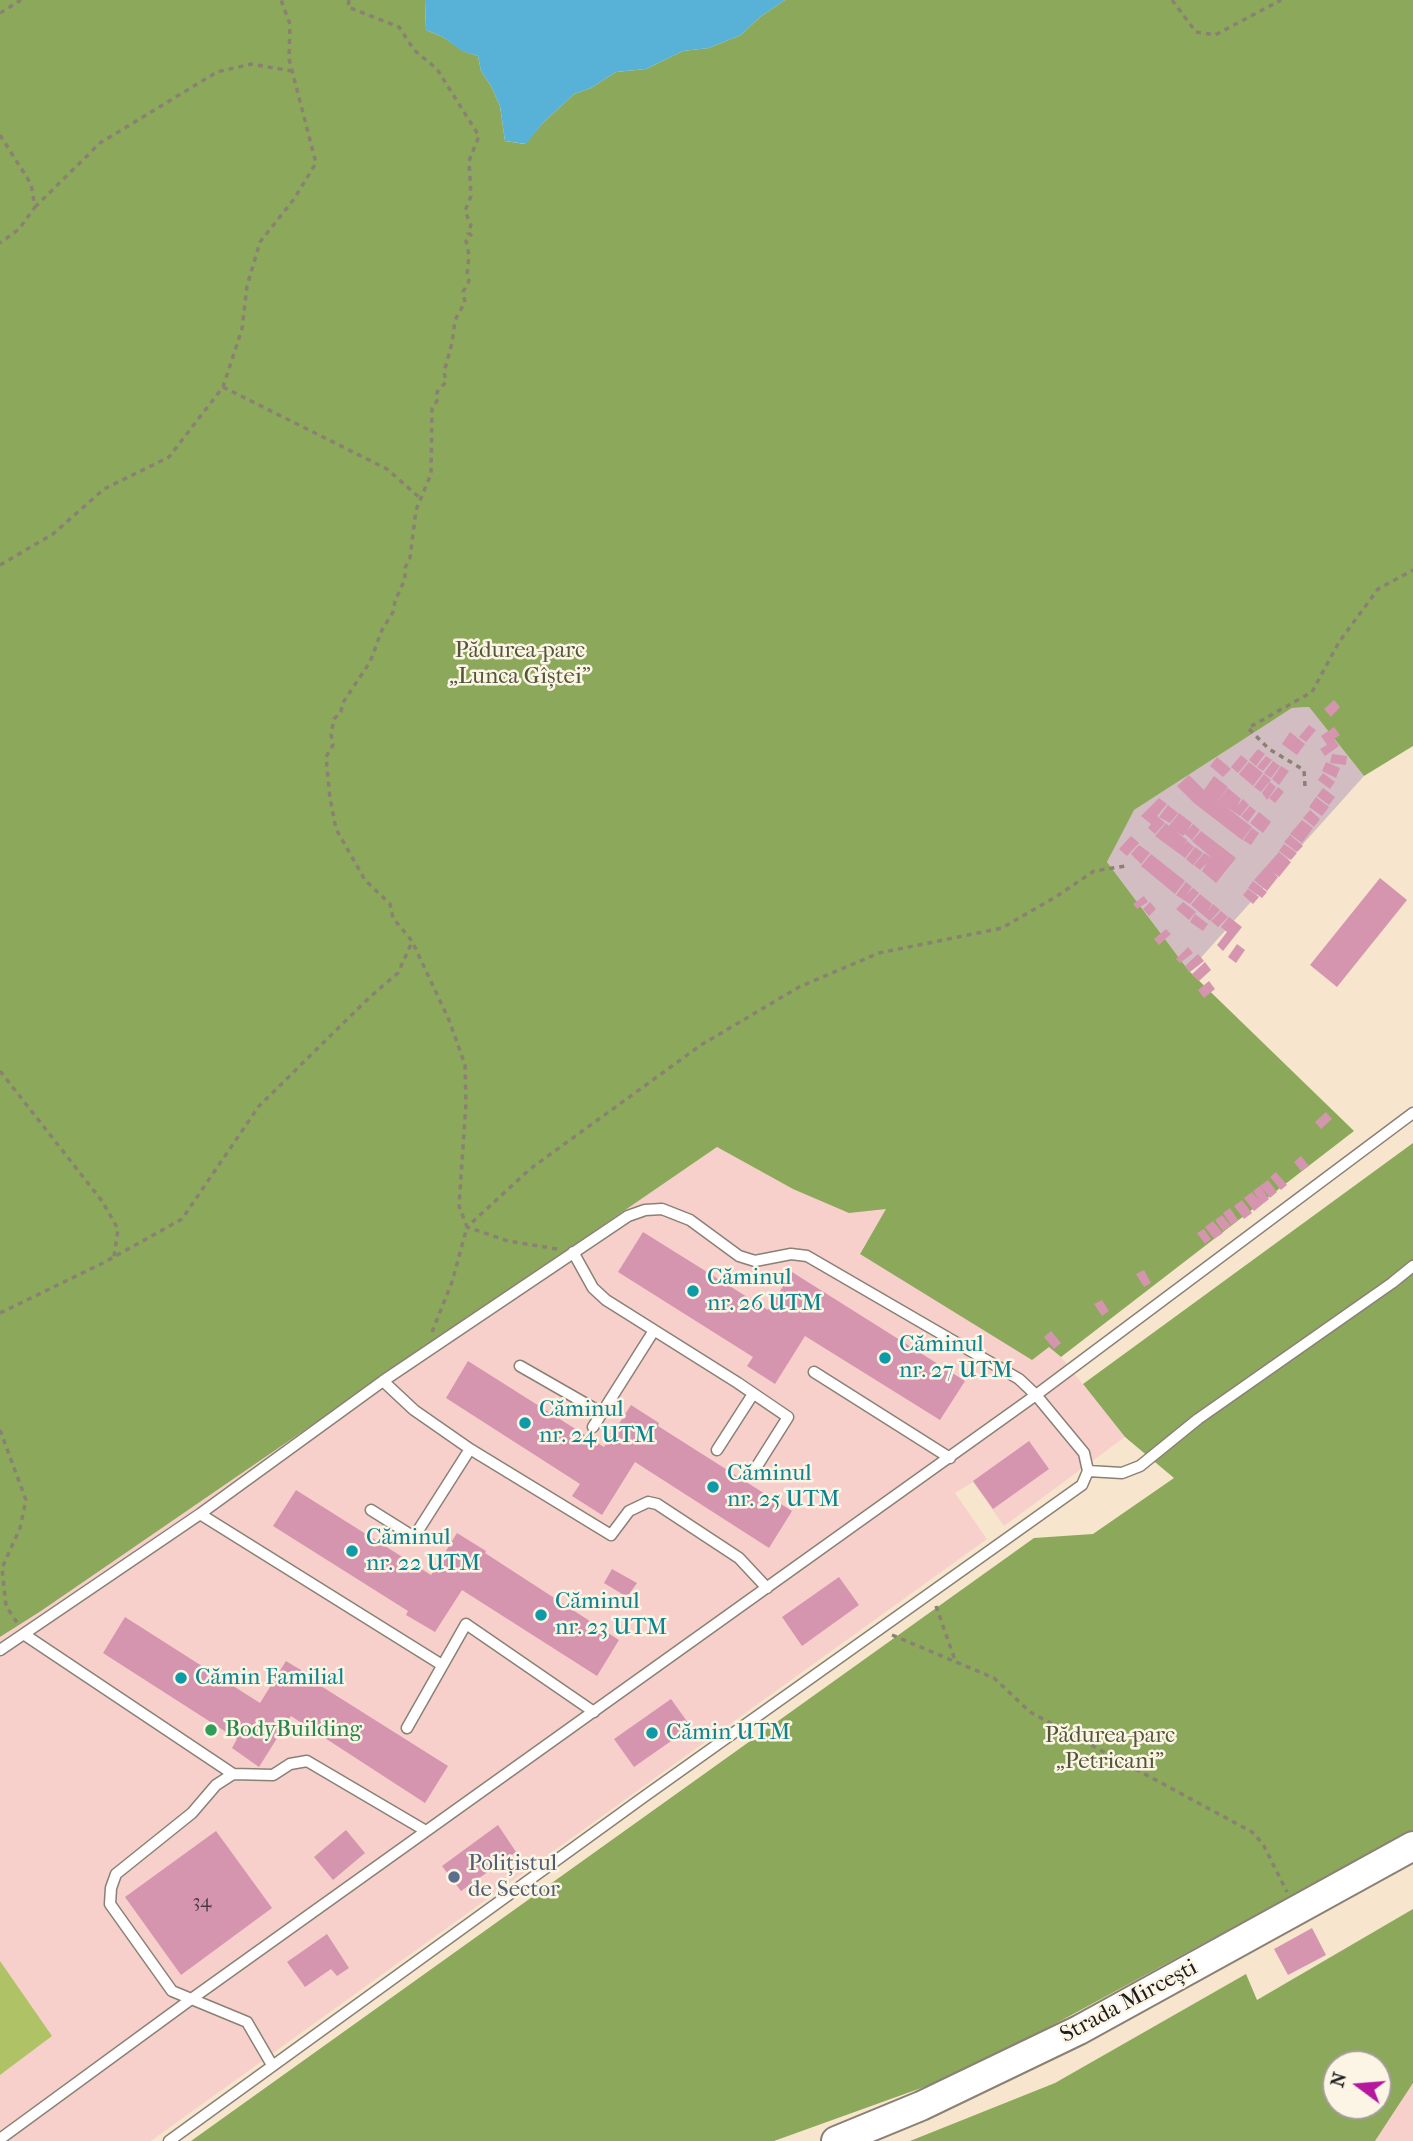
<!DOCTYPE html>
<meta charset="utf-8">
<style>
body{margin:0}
#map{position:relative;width:1413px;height:2141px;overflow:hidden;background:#f7e6cd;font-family:"IM FELL French Canon",serif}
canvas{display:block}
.north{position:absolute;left:1322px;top:2050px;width:70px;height:70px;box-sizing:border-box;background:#fcf5e5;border:2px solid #a29e95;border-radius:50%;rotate:286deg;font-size:19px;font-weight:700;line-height:28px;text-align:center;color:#1c1c1c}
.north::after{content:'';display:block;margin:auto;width:24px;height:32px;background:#b5179e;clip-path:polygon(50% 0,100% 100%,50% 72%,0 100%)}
</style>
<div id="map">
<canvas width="1413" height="2141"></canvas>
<div class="north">N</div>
</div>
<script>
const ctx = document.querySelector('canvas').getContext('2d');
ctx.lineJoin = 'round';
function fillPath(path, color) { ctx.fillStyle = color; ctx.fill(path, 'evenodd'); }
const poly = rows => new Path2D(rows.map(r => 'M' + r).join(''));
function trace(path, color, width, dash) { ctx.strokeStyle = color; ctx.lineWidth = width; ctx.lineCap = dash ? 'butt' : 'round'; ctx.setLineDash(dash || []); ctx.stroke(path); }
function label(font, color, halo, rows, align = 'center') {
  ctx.font = font + ' "IM FELL French Canon",serif'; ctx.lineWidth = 5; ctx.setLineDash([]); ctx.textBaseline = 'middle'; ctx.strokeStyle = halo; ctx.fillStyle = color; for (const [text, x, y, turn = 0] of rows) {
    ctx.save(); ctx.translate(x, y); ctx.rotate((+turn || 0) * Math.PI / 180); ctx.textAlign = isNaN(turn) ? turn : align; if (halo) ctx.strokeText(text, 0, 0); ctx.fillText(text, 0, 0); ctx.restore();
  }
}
const built = poly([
 [717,1147,793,1189,887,1209,860,1253,1049,1347,1061,1357,1125,1437,1004,1526,973,1482,955,1493,987,1539,151,2141,0,2141,0,1637,41,1611],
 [1413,2083,1413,2141,1375,2141]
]);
const industrial = poly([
 [1309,707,1364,776,1189,971,1107,862,1133,810,1292,708]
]);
const green = poly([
 [0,1961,52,2036,0,2075]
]);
const forest = poly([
 [0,0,425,0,426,30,443,37,463,51,478,56,481,71,491,86,500,106,505,141,525,144,543,123,574,94,591,88,616,72,646,69,683,51,709,48,741,35,760,17,785,0,1413,0,1413,746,1364,776,1309,707,1292,708,1134,810,1107,862,1189,971,1354,1131,1061,1357,1049,1347,1032,1360,860,1254,886,1209,849,1213,793,1189,717,1147,41,1611,0,1637],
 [1413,1143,1413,1830,1005,2051,949,2078,774,2141,191,2141,1034,1538,1093,1534,1174,1478,1125,1437,1083,1384],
 [1413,1909,1413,2083,1375,2141,910,2141,1055,2083,1246,1974,1257,2000],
 [1336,2064,1378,2064,1378,2106,1336,2106]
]);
const water = poly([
 [425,0,785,0,760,17,741,35,709,48,683,51,646,69,616,72,591,88,574,94,543,123,526,144,505,141,500,106,491,86,481,71,478,56,462,51,443,37,426,30]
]);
const building = poly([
 [1334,700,1340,707,1331,717,1324,709],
 [1309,725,1316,730,1306,742,1299,737],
 [1334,727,1340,735,1334,739,1339,746,1325,756,1320,749,1327,745,1321,736],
 [1290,732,1305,744,1297,755,1282,744],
 [1258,749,1265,754,1256,766,1249,760],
 [1332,754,1347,756,1346,765,1330,763],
 [1241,755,1248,761,1238,773,1231,767],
 [1266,756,1272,760,1263,771,1257,767],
 [1217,757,1231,769,1223,777,1210,766],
 [1273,761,1280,766,1271,778,1264,773],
 [1249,762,1263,773,1253,786,1239,774],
 [1326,762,1340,768,1336,778,1322,771],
 [1281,766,1289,771,1279,785,1272,779],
 [1323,773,1335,782,1330,789,1318,780],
 [1264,774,1271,780,1261,792,1254,787],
 [1189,775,1204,790,1214,776,1228,787,1216,804,1228,788,1241,799,1237,806,1243,799,1249,805,1240,816,1225,806,1252,827,1242,840,1194,803,1177,786],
 [1270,782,1276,787,1267,800,1262,793],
 [1278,787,1284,792,1275,803,1269,798],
 [1323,788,1335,797,1329,805,1317,796],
 [1316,797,1329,807,1322,816,1309,807],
 [1159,798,1167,804,1157,816,1165,823,1155,834,1148,828,1151,824,1141,816],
 [1168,805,1178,813,1170,823,1159,817],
 [1250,806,1256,811,1248,822,1241,816],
 [1310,810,1320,819,1314,827,1303,818],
 [1259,812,1271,822,1263,833,1250,823],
 [1179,813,1192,823,1187,831,1193,824,1200,830,1192,840,1185,834,1183,836,1175,831,1187,840,1183,846,1187,841,1194,847,1185,858,1155,836,1166,823,1169,826],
 [1302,820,1313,828,1302,843,1290,834],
 [1252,828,1259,833,1251,845,1243,840],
 [1201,831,1236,858,1216,883,1202,871,1207,863,1200,870,1194,865,1204,853,1212,858,1192,841],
 [1290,835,1303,846,1297,852,1284,842],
 [1131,836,1139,843,1127,856,1119,849],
 [1284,844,1297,853,1291,860,1279,851],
 [1139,845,1150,853,1141,864,1131,854],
 [1195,847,1203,853,1193,865,1186,859],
 [1279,852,1291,862,1279,877,1271,871,1278,877,1267,891,1254,880],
 [1151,854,1185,881,1175,894,1141,866],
 [1380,878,1407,900,1337,987,1310,965],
 [1253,881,1267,892,1262,898,1248,888],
 [1186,882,1192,887,1186,895,1193,888,1199,893,1190,904,1176,895],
 [1248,889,1259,897,1253,904,1243,895],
 [1200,894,1212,904,1207,912,1213,904,1220,910,1210,921,1191,905],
 [1144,896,1148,902,1137,909,1133,904],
 [1150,902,1156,909,1149,916,1143,909],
 [1183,902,1196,912,1189,920,1176,909],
 [1221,911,1228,917,1218,927,1211,921],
 [1195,914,1208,924,1203,931,1190,922],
 [1229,917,1242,927,1223,951,1217,945,1227,932,1221,927],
 [1166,929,1171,934,1159,945,1154,939],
 [1237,944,1245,950,1236,963,1228,957],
 [1188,947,1193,953,1180,963,1176,959],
 [1198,954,1204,961,1190,972,1185,966],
 [1205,962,1211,970,1199,981,1192,974],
 [1209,981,1215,989,1204,998,1198,990],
 [1326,1112,1332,1119,1321,1129,1315,1122],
 [1301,1156,1309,1166,1301,1171,1294,1162],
 [1276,1172,1287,1185,1281,1190,1270,1177],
 [1268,1180,1277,1192,1270,1198,1260,1186],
 [1260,1186,1269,1199,1254,1211,1244,1198,1252,1192,1259,1200,1253,1191],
 [1242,1200,1252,1213,1244,1219,1234,1206],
 [1230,1208,1238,1220,1231,1225,1223,1213],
 [1222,1215,1231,1226,1223,1231,1215,1220],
 [1213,1221,1223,1233,1214,1239,1205,1227],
 [1204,1229,1211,1239,1205,1244,1197,1233],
 [643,1232,768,1310,792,1272,965,1381,940,1420,805,1336,775,1384,747,1366,753,1357,618,1272],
 [1144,1270,1151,1283,1144,1287,1136,1274],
 [1102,1300,1109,1311,1102,1316,1094,1304],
 [1051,1331,1061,1343,1054,1349,1044,1337],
 [468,1361,604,1447,631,1405,659,1423,658,1426,792,1511,769,1548,635,1462,602,1515,572,1496,580,1484,446,1398],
 [1029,1441,1049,1469,993,1509,973,1481],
 [296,1490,431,1575,457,1533,486,1551,485,1553,619,1640,597,1676,462,1590,435,1632,406,1615,408,1611,273,1526],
 [612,1569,637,1583,627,1597,604,1583],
 [839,1577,859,1605,802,1646,782,1617],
 [125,1617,260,1703,286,1661,314,1678,313,1681,448,1766,425,1803,291,1716,259,1767,232,1748,237,1739,103,1653],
 [671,1699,691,1727,634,1767,614,1739],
 [498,1825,516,1852,461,1891,442,1866],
 [346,1830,365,1853,333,1880,314,1857],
 [216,1831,272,1908,181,1975,125,1897],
 [1312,1928,1326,1955,1288,1975,1274,1949],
 [327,1934,349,1968,337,1976,331,1969,305,1987,287,1962]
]);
const path = poly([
 [349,0,348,7,399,27,414,50,437,69,479,136,469,161,471,196,465,211,471,225,468,233,471,235,466,241,469,255,467,275,469,281,463,292,465,302,455,320,452,343,444,372,446,382,437,392,438,399,432,409,431,474,416,510,410,558,405,568,405,579,395,601,393,612,382,630,370,662,342,704,341,712,334,719,331,734,333,745,326,757,330,798,336,829,365,880,390,904,393,918,412,941,449,1020,465,1065,466,1103,459,1206,467,1227,452,1282,432,1332],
 [1172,0,1196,32,1215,35,1281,0],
 [0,13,21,0],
 [0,135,31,184,35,207,19,229,0,243],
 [35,207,100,143,217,72,251,64,292,71],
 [223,387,387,469,421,499],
 [0,565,53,534,104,489,169,457,223,387,242,329,247,286,260,242,294,199,316,163,289,59,290,24,281,0],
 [1305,786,1304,770,1269,749,1248,728,1312,692,1339,642,1378,589,1413,570],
 [0,1071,102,1201,118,1229,114,1257],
 [557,1249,508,1241,467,1227,530,1169,701,1045,799,987,879,953,1002,928,1057,896,1094,871,1126,866],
 [0,1313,103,1263,182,1219,259,1106,371,996,398,973,412,942],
 [0,1430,26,1500,20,1528,2,1568,6,1606,18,1624],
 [936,1606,956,1663],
 [892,1635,994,1678,1030,1712,1252,1832,1263,1844,1287,1892]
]);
const service = poly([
 [573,1252,593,1288,606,1300,738,1383,788,1417,752,1474],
 [520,1366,602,1413],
 [814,1372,950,1458],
 [383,1381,414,1410,470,1449,611,1535,629,1511,648,1502,657,1504,739,1558,767,1588],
 [593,1427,653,1332],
 [717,1450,753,1394],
 [1088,1471,1122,1473,1140,1466,1198,1419,1392,1283,1413,1266],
 [371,1510,414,1537,470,1449],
 [200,1514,442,1665],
 [25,1635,233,1774,273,1775,290,1764,307,1761,426,1831],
 [0,1650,200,1514,383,1381,628,1216,645,1210,662,1209,690,1220,739,1256,755,1261,791,1254,807,1256,1019,1379,1036,1395,1084,1453,1088,1471,1082,1485,645,1796,169,2141],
 [407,1728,466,1624,594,1712],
 [233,1774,216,1785,192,1813,116,1874,111,1888,110,1904,172,1991,247,2022,272,2065],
 [0,2139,190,2000,1036,1395,1413,1113]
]);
const secondary = poly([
 [836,2141,921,2106,1079,2030,1413,1846]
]);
const markers = [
 [693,1291,7,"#0f9aa8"],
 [885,1358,7,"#0f9aa8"],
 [525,1423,7,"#0f9aa8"],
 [713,1487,7,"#0f9aa8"],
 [352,1551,7,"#0f9aa8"],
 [541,1615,7,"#0f9aa8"],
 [181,1678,7,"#0f9aa8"],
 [211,1730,7,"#2e9e5b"],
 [652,1733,7,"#0f9aa8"],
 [454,1877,7,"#5c6f8a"]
];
const numberNames = [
 ["34",202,1902]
];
const parkNames = [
 ["Pădurea-parc",520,651],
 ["„Lunca Gîștei”",520,677],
 ["Pădurea-parc",1110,1736],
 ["„Petricani”",1110,1762]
];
const cultureNames = [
 ["Căminul",707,1278],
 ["nr. 26 UTM",707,1304],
 ["Căminul",899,1345],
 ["nr. 27 UTM",899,1371],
 ["Căminul",539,1410],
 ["nr. 24 UTM",539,1436],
 ["Căminul",727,1474],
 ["nr. 25 UTM",727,1500],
 ["Căminul",366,1538],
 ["nr. 22 UTM",366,1564],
 ["Căminul",555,1602],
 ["nr. 23 UTM",555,1628],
 ["Cămin Familial",195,1678],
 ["Cămin UTM",666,1733]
];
const leisureNames = [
 ["BodyBuilding",225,1730]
];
const serviceNames = [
 ["Polițistul",468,1864],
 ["de Sector",468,1890]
];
const streetNames = [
 ["Strada Mircești",1129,2002,-28]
];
fillPath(built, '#f7d0cb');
fillPath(industrial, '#d2bec2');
fillPath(green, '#b0c266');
fillPath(forest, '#8ca85b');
fillPath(water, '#58b1d6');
fillPath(building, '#d595af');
trace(service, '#8a8174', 13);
trace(secondary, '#8a8174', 32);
trace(path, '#8a8174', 3.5, [5, 5]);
trace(service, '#fff', 10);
trace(secondary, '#fff', 28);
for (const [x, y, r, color] of markers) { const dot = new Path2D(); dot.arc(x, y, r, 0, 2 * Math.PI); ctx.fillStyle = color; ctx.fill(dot); trace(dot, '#fcf5e5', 2.5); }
label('19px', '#4a3a41', null, numberNames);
label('23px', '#505636', '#fcf5e5', parkNames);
label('23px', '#0d838f', '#fcf5e5', cultureNames, 'left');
label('23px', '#27864d', '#fcf5e5', leisureNames, 'left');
label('23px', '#4e5e75', '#fcf5e5', serviceNames, 'left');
label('23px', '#1c1c1c', '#fcf5e5', streetNames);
</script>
